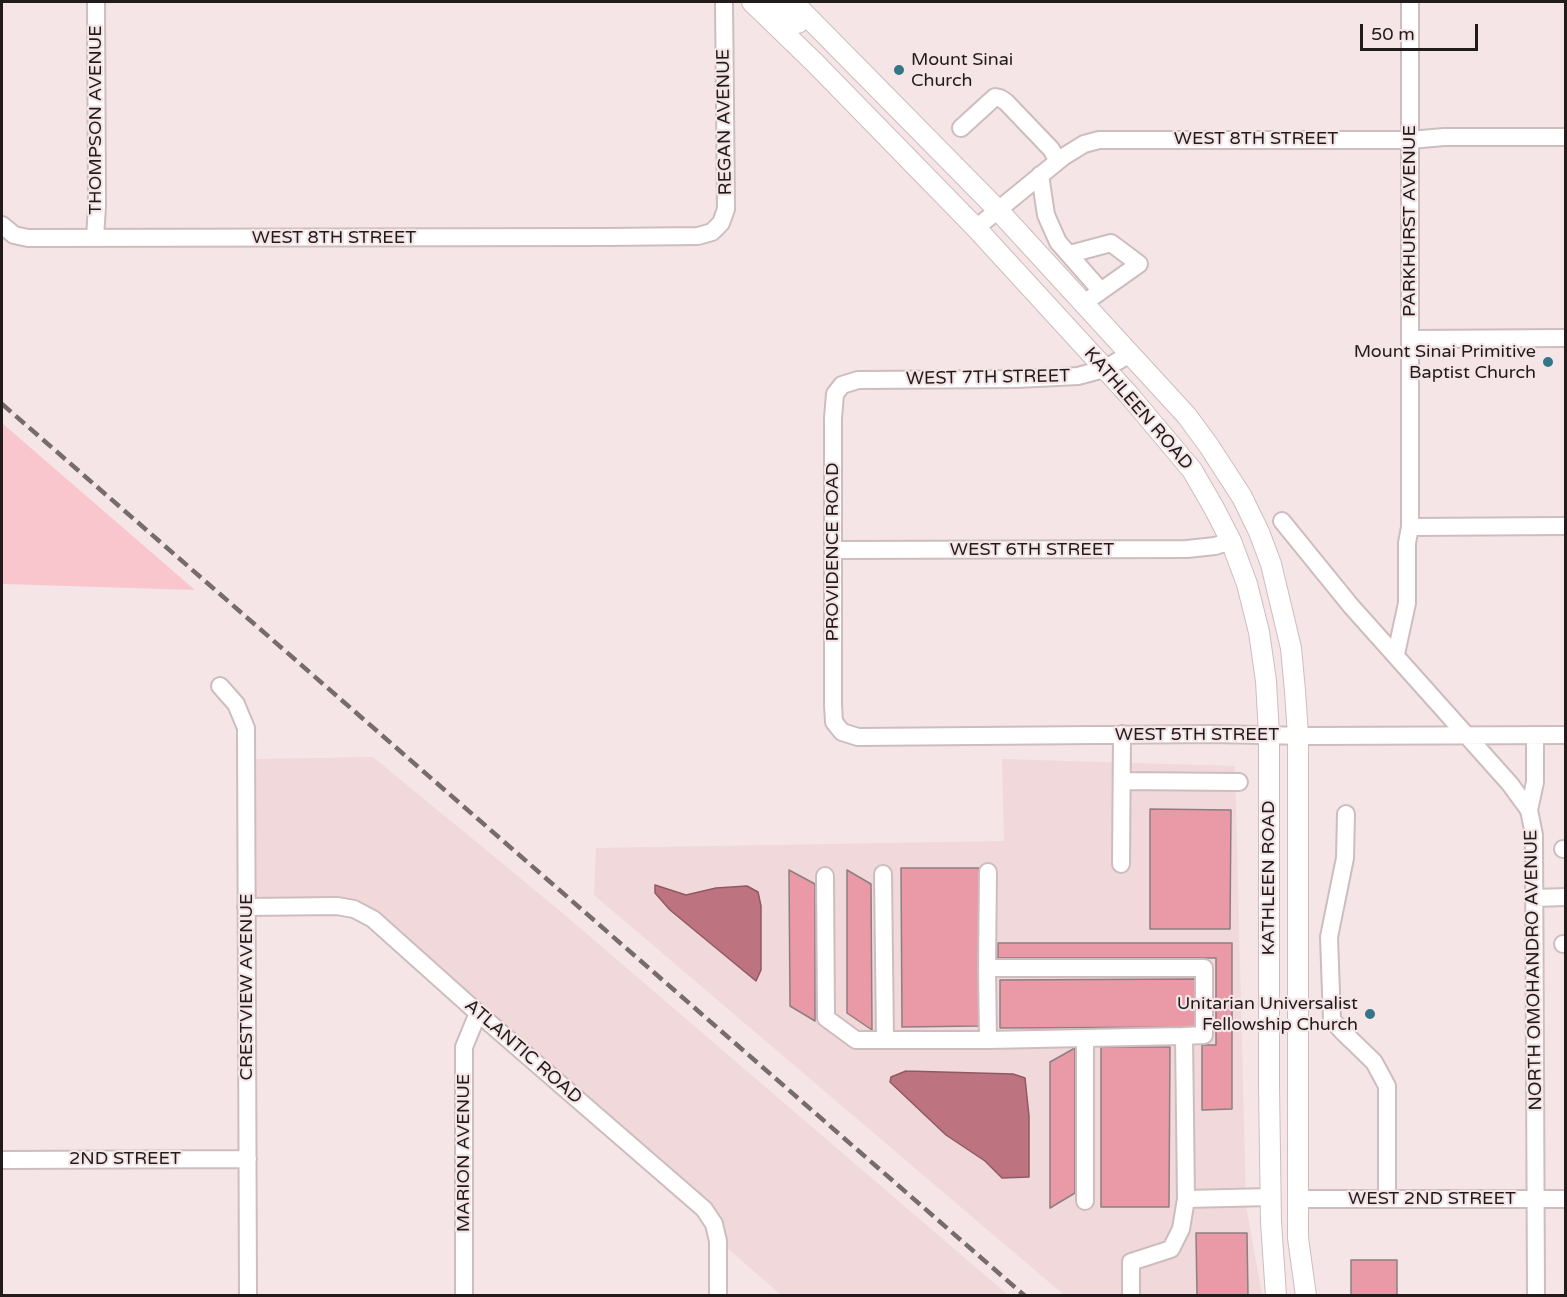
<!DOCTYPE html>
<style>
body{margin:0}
#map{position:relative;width:1567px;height:1297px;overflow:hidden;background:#f5e5e7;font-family:"Varela Round",sans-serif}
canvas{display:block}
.frame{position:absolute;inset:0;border:3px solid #211b1c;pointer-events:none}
.scale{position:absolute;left:1360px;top:24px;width:118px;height:27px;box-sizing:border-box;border:3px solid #211b1c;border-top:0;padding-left:8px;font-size:18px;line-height:21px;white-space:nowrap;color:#211b1c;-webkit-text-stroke:4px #f5e5e7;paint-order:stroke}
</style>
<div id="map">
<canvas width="1567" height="1297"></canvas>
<div class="frame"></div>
<div class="scale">50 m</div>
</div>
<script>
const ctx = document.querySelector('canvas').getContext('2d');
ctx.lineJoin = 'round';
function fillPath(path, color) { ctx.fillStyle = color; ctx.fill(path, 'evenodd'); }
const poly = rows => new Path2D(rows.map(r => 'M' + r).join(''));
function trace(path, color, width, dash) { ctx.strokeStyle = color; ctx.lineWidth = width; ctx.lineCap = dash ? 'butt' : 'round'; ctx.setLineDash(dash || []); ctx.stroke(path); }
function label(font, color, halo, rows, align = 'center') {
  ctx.font = font + ' "Varela Round",sans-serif'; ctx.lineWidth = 4.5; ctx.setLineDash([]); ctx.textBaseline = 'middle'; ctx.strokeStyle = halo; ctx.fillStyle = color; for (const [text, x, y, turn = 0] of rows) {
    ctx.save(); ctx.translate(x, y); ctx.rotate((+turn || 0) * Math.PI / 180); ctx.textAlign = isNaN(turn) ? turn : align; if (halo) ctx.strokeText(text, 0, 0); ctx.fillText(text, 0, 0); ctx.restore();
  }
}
const built = poly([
 [373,757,559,910,1008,1295,781,1295,726,1247,721,1222,709,1202,378,912,357,901,339,897,255,898,254,759],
 [1002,759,1235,766,1246,1205,1262,1295,1064,1295,594,895,596,848,1004,841],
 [655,885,686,895,716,888,746,886,758,892,761,952,756,980,670,910,655,893],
 [935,1071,1013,1074,1029,1116,1002,1178,985,1161,946,1135,926,1116]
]);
const green = poly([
 [2,423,195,590,2,584]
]);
const water = poly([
 [655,885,686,895,716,888,747,886,758,892,761,906,761,970,756,981,670,910,655,893,655,885],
 [906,1071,1013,1074,1025,1078,1029,1116,1029,1177,1002,1178,985,1161,946,1135,890,1082,891,1077,906,1071]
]);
const building = poly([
 [1150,809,1231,810,1230,929,1150,929,1150,809],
 [901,868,979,868,979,1026,902,1027,901,868],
 [789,870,815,884,815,1021,790,1006,789,870],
 [847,870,871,884,872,1030,847,1013,847,870],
 [998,943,1232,943,1232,1109,1202,1110,1202,1045,1216,1045,1216,958,998,958,998,943],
 [1196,979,1196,1027,1000,1028,1000,980,1196,979],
 [1101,1047,1170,1047,1169,1207,1101,1207,1101,1047],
 [1075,1048,1075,1193,1050,1208,1050,1062,1075,1048],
 [1196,1233,1247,1233,1248,1296,1197,1296,1196,1233],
 [1351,1260,1397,1260,1397,1296,1351,1296,1351,1260]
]);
const minor = poly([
 [961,128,995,97,1000,98,1006,102,1051,149,1058,161],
 [1040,175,1046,215,1058,242,1101,291],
 [2,225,14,235,28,238,608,237,698,236,712,232,721,223,726,209,724,2],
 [976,228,1063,157,1084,144,1099,140,1410,140,1444,137,1566,137],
 [95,238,97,206,96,2],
 [1070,254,1111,243,1139,264,1084,303],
 [1410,339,1566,338],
 [1130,354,1104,369,1078,376,1017,379,858,380,842,385,835,394,833,418,833,705,834,722,842,732,858,737,1213,734,1308,736,1566,735],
 [1282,521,1351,606,1510,784,1529,810,1534,835,1536,1296],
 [1410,527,1566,526],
 [833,550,1187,549,1215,546,1231,541],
 [1396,654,1407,603,1407,543,1410,527,1410,2],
 [220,686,236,704,246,728,248,1296],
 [1122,781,1239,782],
 [1529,810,1535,782,1535,736],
 [1346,814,1345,858,1329,937,1332,1020,1343,1032,1374,1062,1387,1086,1387,1199],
 [1563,849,1566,849],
 [1121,864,1122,734],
 [883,874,885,1040],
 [825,876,826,1018,856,1040,988,1040],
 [1535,898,1566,897],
 [246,907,337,906,354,909,373,919,478,1013,704,1209,714,1224,718,1241,718,1296],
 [1563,944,1566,944],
 [987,968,988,872],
 [1184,1036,988,1040,987,968,1204,968,1204,1035,1184,1036,1186,1199],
 [1085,1038,1085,1201],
 [2,1160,248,1159],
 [1299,1199,1566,1199],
 [464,1296,464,1047,478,1013],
 [1131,1296,1131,1262,1171,1249,1181,1229,1186,1199,1271,1197]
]);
const major = poly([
 [752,2,815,63,976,228,1129,395,1192,470,1214,508,1231,541,1247,584,1259,632,1266,681,1269,735,1269,1086,1271,1222,1276,1296],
 [770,2,782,6,798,23],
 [793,2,997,209,1187,416,1209,446,1242,497,1259,532,1271,564,1291,648,1295,691,1298,736,1298,1238,1306,1296]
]);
const rail = poly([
 [2,404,1025,1296]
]);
const markers = [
 [899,70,6,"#347588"],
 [1548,362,6,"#347588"],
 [1370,1014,6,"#347588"]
];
const poiNames = [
 ["Mount Sinai",911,60,"left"],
 ["Church",911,81,"left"],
 ["Mount Sinai Primitive",1536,352],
 ["Baptist Church",1536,373],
 ["Unitarian Universalist",1358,1004],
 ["Fellowship Church",1358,1025]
];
const streetNames = [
 ["THOMPSON AVENUE",96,120,-90],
 ["REGAN AVENUE",725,122,-91],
 ["WEST 8TH STREET",1256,139],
 ["PARKHURST AVENUE",1410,221,-90],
 ["WEST 8TH STREET",334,238],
 ["WEST 7TH STREET",988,378,-1],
 ["KATHLEEN ROAD",1138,409,49],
 ["WEST 6TH STREET",1032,550],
 ["PROVIDENCE ROAD",833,552,-90],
 ["WEST 5TH STREET",1197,735],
 ["KATHLEEN ROAD",1269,878,-90],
 ["NORTH OMOHANDRO AVENUE",1534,970,-91],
 ["CRESTVIEW AVENUE",247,987,-90],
 ["ATLANTIC ROAD",523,1052,41],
 ["MARION AVENUE",464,1153,-90],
 ["2ND STREET",125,1159],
 ["WEST 2ND STREET",1432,1199]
];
fillPath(built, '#f1d8db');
fillPath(green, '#fac6cd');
fillPath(water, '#be7480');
trace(water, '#8f5962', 1.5);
fillPath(building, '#e99aa6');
trace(building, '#8d7f80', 1.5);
trace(minor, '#cdbdbe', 20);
trace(major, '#cdbdbe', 22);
trace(minor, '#fff', 16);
trace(major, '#fff', 20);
trace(rail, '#766c6e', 4.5, [12, 6]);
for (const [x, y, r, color] of markers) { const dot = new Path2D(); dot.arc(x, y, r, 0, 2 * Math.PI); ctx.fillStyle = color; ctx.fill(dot); trace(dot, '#f5e5e7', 2); }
label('18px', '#211b1c', '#f5e5e7', poiNames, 'right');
label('18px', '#211b1c', '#f5e5e7', streetNames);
</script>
